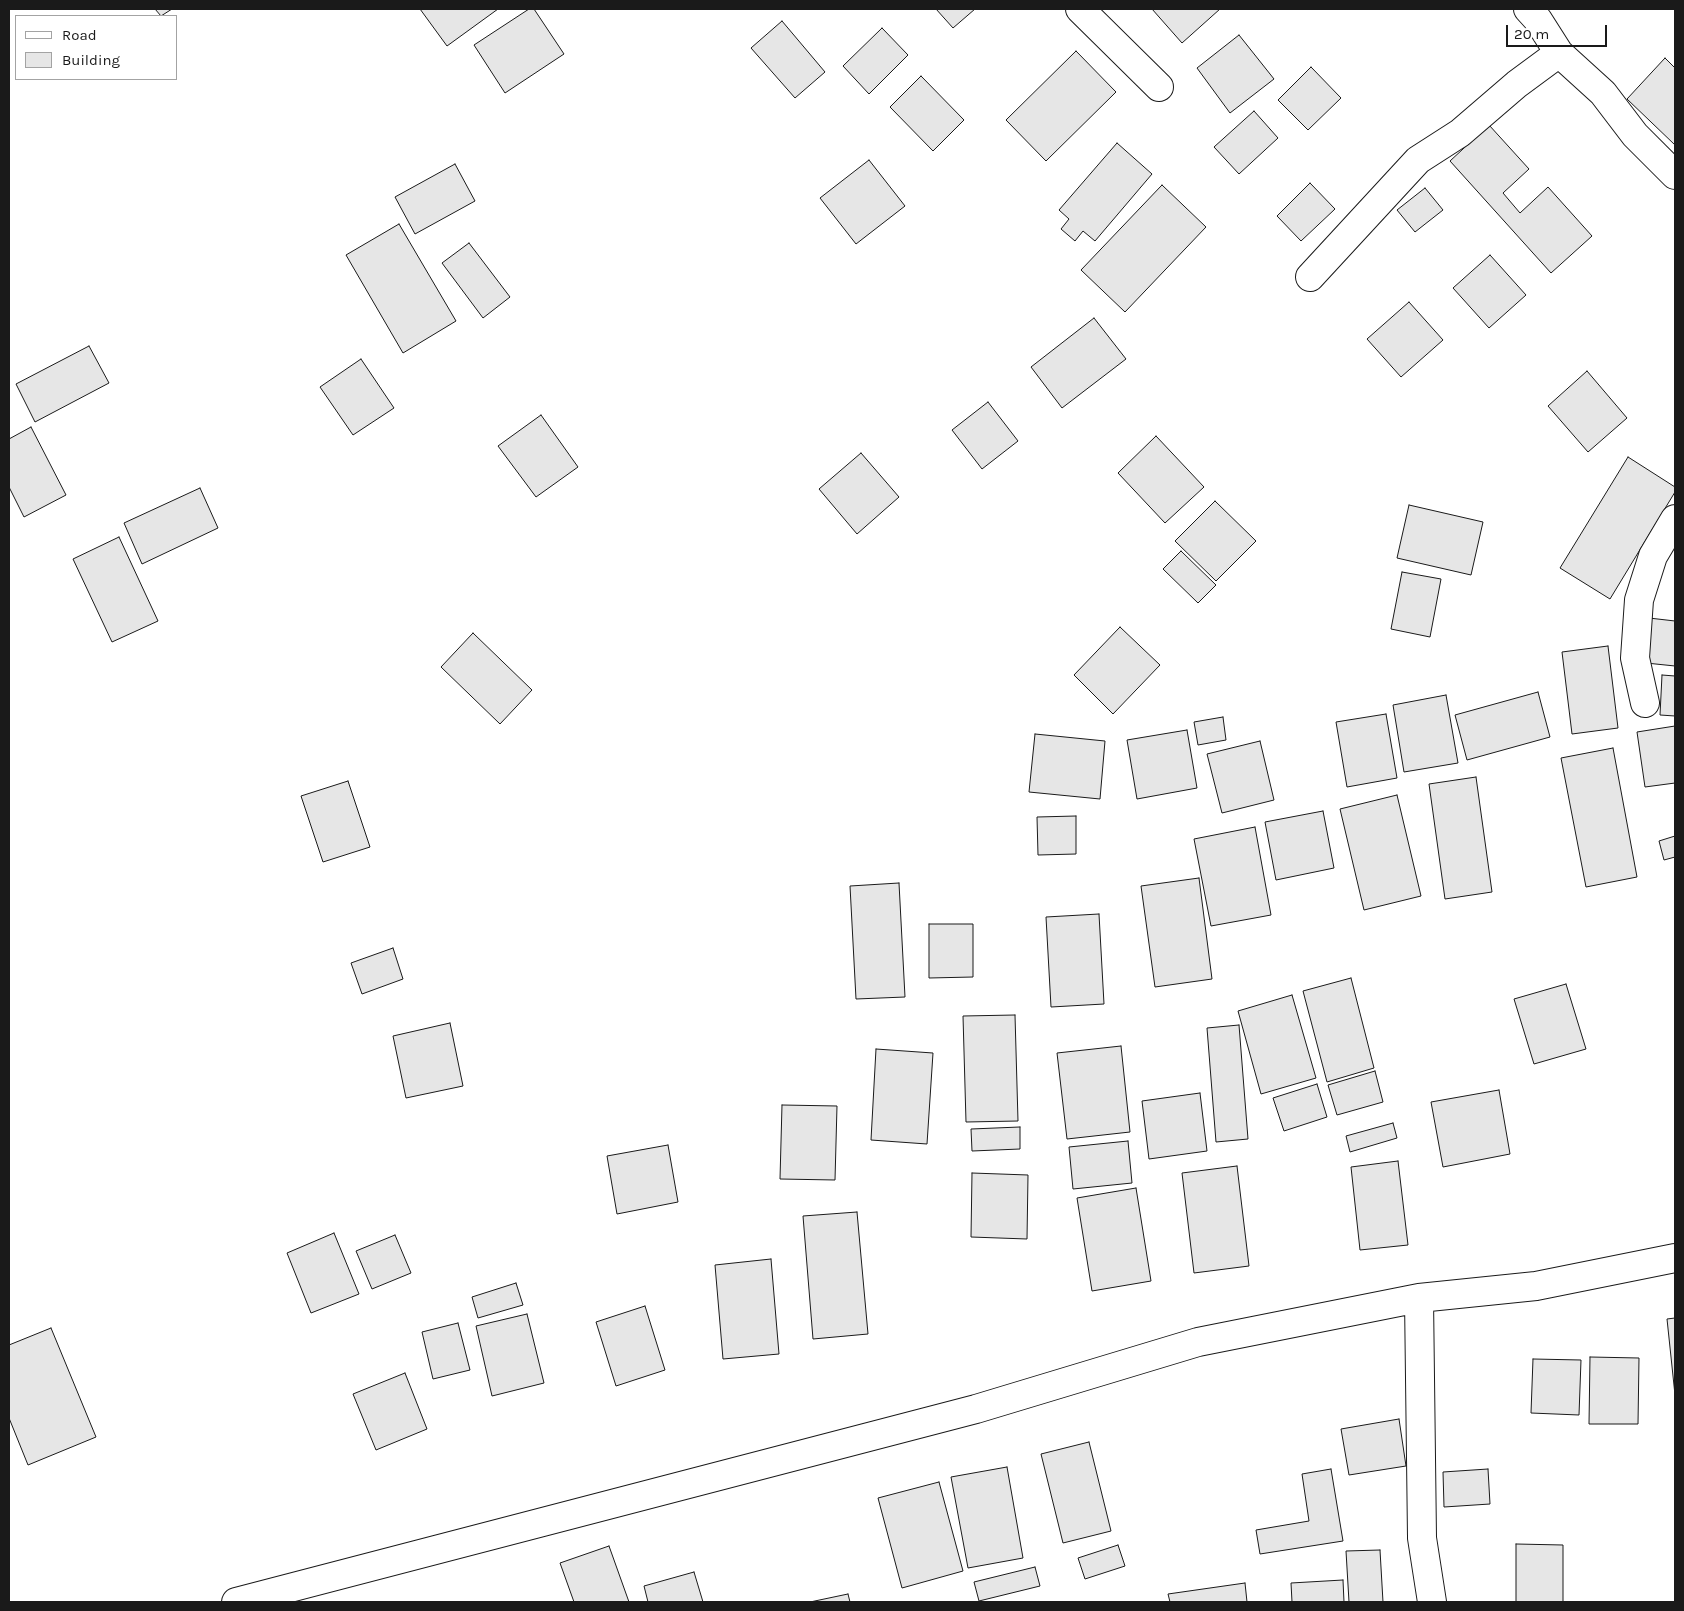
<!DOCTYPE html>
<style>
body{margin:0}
#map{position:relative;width:1684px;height:1611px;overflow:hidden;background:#fff;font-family:Karla,sans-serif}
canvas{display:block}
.frame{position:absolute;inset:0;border:10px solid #1a1a1a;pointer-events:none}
.legend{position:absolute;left:15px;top:15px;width:162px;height:65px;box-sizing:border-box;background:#fff;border:1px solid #a3a3a3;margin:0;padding:6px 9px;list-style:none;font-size:15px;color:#1a1a1a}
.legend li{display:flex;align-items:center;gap:10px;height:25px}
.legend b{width:25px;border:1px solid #a3a3a3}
.scale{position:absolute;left:1506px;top:25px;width:101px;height:22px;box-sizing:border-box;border:2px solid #1a1a1a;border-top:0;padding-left:6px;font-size:15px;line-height:18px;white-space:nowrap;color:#1a1a1a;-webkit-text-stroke:4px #fff;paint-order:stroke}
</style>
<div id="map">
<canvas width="1684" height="1611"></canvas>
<div class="frame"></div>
<ul class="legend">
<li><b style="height:6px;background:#fff"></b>Road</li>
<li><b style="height:14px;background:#e6e6e6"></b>Building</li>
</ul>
<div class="scale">20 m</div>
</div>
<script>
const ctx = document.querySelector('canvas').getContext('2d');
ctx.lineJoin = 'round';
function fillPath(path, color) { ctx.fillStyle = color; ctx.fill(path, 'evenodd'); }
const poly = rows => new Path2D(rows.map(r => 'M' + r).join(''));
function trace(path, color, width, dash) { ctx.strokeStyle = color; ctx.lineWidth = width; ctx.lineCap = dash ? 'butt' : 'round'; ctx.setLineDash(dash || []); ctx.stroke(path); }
const building = poly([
 [155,9,172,9,161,16,155,9],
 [420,9,498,9,447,46,420,9],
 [529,9,534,9,564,54,505,93,474,45,529,9],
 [936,9,975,9,953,28,936,9],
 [1152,9,1220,9,1182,43,1152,9],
 [782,21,825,72,795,98,751,48,782,21],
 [882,28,908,55,869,94,843,66,882,28],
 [1239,35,1274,79,1230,113,1197,68,1239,35],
 [1076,51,1116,92,1046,161,1006,120,1076,51],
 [1665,58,1675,68,1675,145,1627,99,1665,58],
 [1311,67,1341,98,1308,130,1278,100,1311,67],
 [921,76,964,120,933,151,890,107,921,76],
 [1254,111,1278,138,1239,174,1214,147,1254,111],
 [1489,125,1529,169,1503,193,1520,213,1548,187,1592,236,1551,273,1450,161,1489,125],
 [1117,143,1152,174,1095,241,1083,231,1075,241,1061,229,1069,219,1059,210,1117,143],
 [869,160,905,206,856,244,820,198,869,160],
 [455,164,475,201,415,234,395,197,455,164],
 [1310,183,1335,209,1301,241,1277,216,1310,183],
 [1162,185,1206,227,1125,312,1081,270,1162,185],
 [1425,188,1443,210,1415,232,1397,210,1425,188],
 [399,224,456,321,403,353,346,255,399,224],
 [469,243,510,297,483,318,442,263,469,243],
 [1490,255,1526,295,1489,328,1453,288,1490,255],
 [1409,302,1443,340,1401,377,1367,339,1409,302],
 [1094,318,1126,359,1062,408,1031,367,1094,318],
 [89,346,109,383,35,422,16,384,89,346],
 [361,359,394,408,353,435,320,387,361,359],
 [1587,371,1627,418,1588,452,1548,406,1587,371],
 [988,402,1018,441,982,469,952,430,988,402],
 [541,415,578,467,536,497,498,446,541,415],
 [31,427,66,495,24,517,9,487,9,439,31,427],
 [1156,436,1204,487,1165,523,1118,473,1156,436],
 [861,453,899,497,857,534,819,489,861,453],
 [1628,457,1675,487,1675,492,1610,599,1560,568,1628,457],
 [200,488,218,528,142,564,124,523,200,488],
 [1215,501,1256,541,1216,581,1175,541,1215,501],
 [1409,505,1483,522,1471,575,1397,558,1409,505],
 [119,537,158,621,112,642,73,559,119,537],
 [1181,551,1216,585,1198,603,1163,569,1181,551],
 [1402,572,1441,579,1430,637,1391,629,1402,572],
 [1649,618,1675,621,1675,666,1646,663,1649,618],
 [1120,627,1160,665,1113,714,1074,675,1120,627],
 [473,633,532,690,500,724,441,667,473,633],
 [1608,646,1618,728,1572,734,1562,652,1608,646],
 [1662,675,1675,676,1675,716,1660,715,1662,675],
 [1538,692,1550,737,1467,760,1455,715,1538,692],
 [1446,695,1458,763,1404,772,1393,705,1446,695],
 [1386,714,1397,778,1347,787,1336,722,1386,714],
 [1223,717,1226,740,1198,745,1194,722,1223,717],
 [1675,726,1675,783,1645,787,1637,732,1675,726],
 [1187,730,1197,788,1137,799,1127,740,1187,730],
 [1035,734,1105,741,1100,799,1029,792,1035,734],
 [1260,741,1274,800,1222,813,1207,754,1260,741],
 [1613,748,1637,877,1586,887,1561,758,1613,748],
 [1476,777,1492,892,1445,899,1429,784,1476,777],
 [348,781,370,847,323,862,301,796,348,781],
 [1397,795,1421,896,1364,910,1340,809,1397,795],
 [1323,811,1334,868,1276,880,1265,822,1323,811],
 [1076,816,1076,854,1038,855,1037,817,1076,816],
 [1255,827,1271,915,1211,926,1194,839,1255,827],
 [1675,836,1675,857,1664,860,1659,841,1675,836],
 [1199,878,1212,979,1155,987,1141,886,1199,878],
 [899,883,905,997,856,999,850,886,899,883],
 [1099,914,1104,1004,1051,1007,1046,917,1099,914],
 [929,924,973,924,973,977,929,978,929,924],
 [393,948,403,979,362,994,351,963,393,948],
 [1351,978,1374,1068,1327,1082,1303,991,1351,978],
 [1566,984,1586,1049,1534,1064,1514,999,1566,984],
 [1292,995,1316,1078,1261,1094,1238,1011,1292,995],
 [1015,1015,1018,1121,966,1122,963,1016,1015,1015],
 [450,1023,463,1086,406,1098,393,1036,450,1023],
 [1239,1025,1248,1139,1216,1142,1207,1028,1239,1025],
 [1121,1046,1130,1132,1067,1139,1057,1053,1121,1046],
 [876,1049,933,1053,927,1144,871,1140,876,1049],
 [1375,1071,1383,1102,1337,1115,1328,1085,1375,1071],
 [1317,1084,1327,1117,1284,1131,1273,1098,1317,1084],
 [1499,1090,1510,1154,1443,1167,1431,1102,1499,1090],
 [1200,1093,1207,1151,1149,1159,1142,1101,1200,1093],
 [782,1105,837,1106,835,1180,780,1179,782,1105],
 [1393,1123,1397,1138,1350,1152,1346,1136,1393,1123],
 [1020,1127,1020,1149,972,1151,971,1129,1020,1127],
 [1128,1141,1132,1183,1073,1189,1069,1147,1128,1141],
 [668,1145,678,1202,617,1214,607,1156,668,1145],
 [1398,1161,1408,1245,1360,1250,1351,1167,1398,1161],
 [1237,1166,1249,1266,1194,1273,1182,1173,1237,1166],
 [972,1173,1028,1175,1027,1239,971,1237,972,1173],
 [1136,1188,1151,1281,1092,1291,1077,1198,1136,1188],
 [857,1212,868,1334,813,1339,803,1216,857,1212],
 [334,1233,359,1294,311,1313,287,1253,334,1233],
 [395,1235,411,1273,372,1289,356,1251,395,1235],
 [771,1259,779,1354,723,1359,715,1265,771,1259],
 [516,1283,523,1305,478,1318,472,1297,516,1283],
 [645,1306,665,1370,616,1386,596,1322,645,1306],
 [527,1314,544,1383,492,1396,476,1326,527,1314],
 [1675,1318,1675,1395,1667,1319,1675,1318],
 [458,1323,470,1370,433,1379,422,1332,458,1323],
 [51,1328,96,1437,28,1465,9,1418,9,1345,51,1328],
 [1590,1357,1639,1358,1638,1424,1589,1424,1590,1357],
 [1533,1359,1581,1360,1579,1415,1531,1413,1533,1359],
 [405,1373,427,1429,376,1450,353,1394,405,1373],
 [1399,1419,1406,1466,1349,1475,1341,1429,1399,1419],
 [1089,1442,1111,1531,1063,1543,1041,1454,1089,1442],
 [1007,1467,1023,1558,968,1568,951,1477,1007,1467],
 [1331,1469,1343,1541,1260,1554,1256,1530,1309,1521,1302,1474,1331,1469],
 [1488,1469,1490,1504,1444,1507,1443,1472,1488,1469],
 [939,1482,963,1571,902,1588,878,1498,939,1482],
 [1516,1544,1563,1545,1563,1602,1516,1602,1516,1544],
 [1118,1545,1125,1566,1085,1579,1078,1558,1118,1545],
 [609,1546,629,1602,574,1602,560,1563,609,1546],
 [1380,1550,1383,1602,1349,1602,1346,1551,1380,1550],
 [1035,1567,1040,1586,979,1601,974,1582,1035,1567],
 [694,1572,703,1602,648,1602,644,1586,694,1572],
 [1343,1580,1344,1602,1292,1602,1291,1583,1343,1580],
 [1245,1583,1247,1602,1170,1602,1168,1594,1245,1583],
 [848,1594,850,1602,810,1602,848,1594]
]);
const street = poly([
 [1080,9,1159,87],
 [1528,9,1538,20,1559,53,1603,93,1635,135,1675,175],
 [1310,277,1418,160,1460,133,1517,84,1559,53],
 [1645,703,1635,658,1639,600,1653,556,1675,519],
 [1419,1298,1422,1538,1432,1602],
 [236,1602,976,1409,1198,1342,1419,1298,1536,1286,1675,1258]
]);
fillPath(building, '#e6e6e6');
trace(building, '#1a1a1a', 1);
trace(street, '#1a1a1a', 30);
trace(street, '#fff', 28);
</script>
